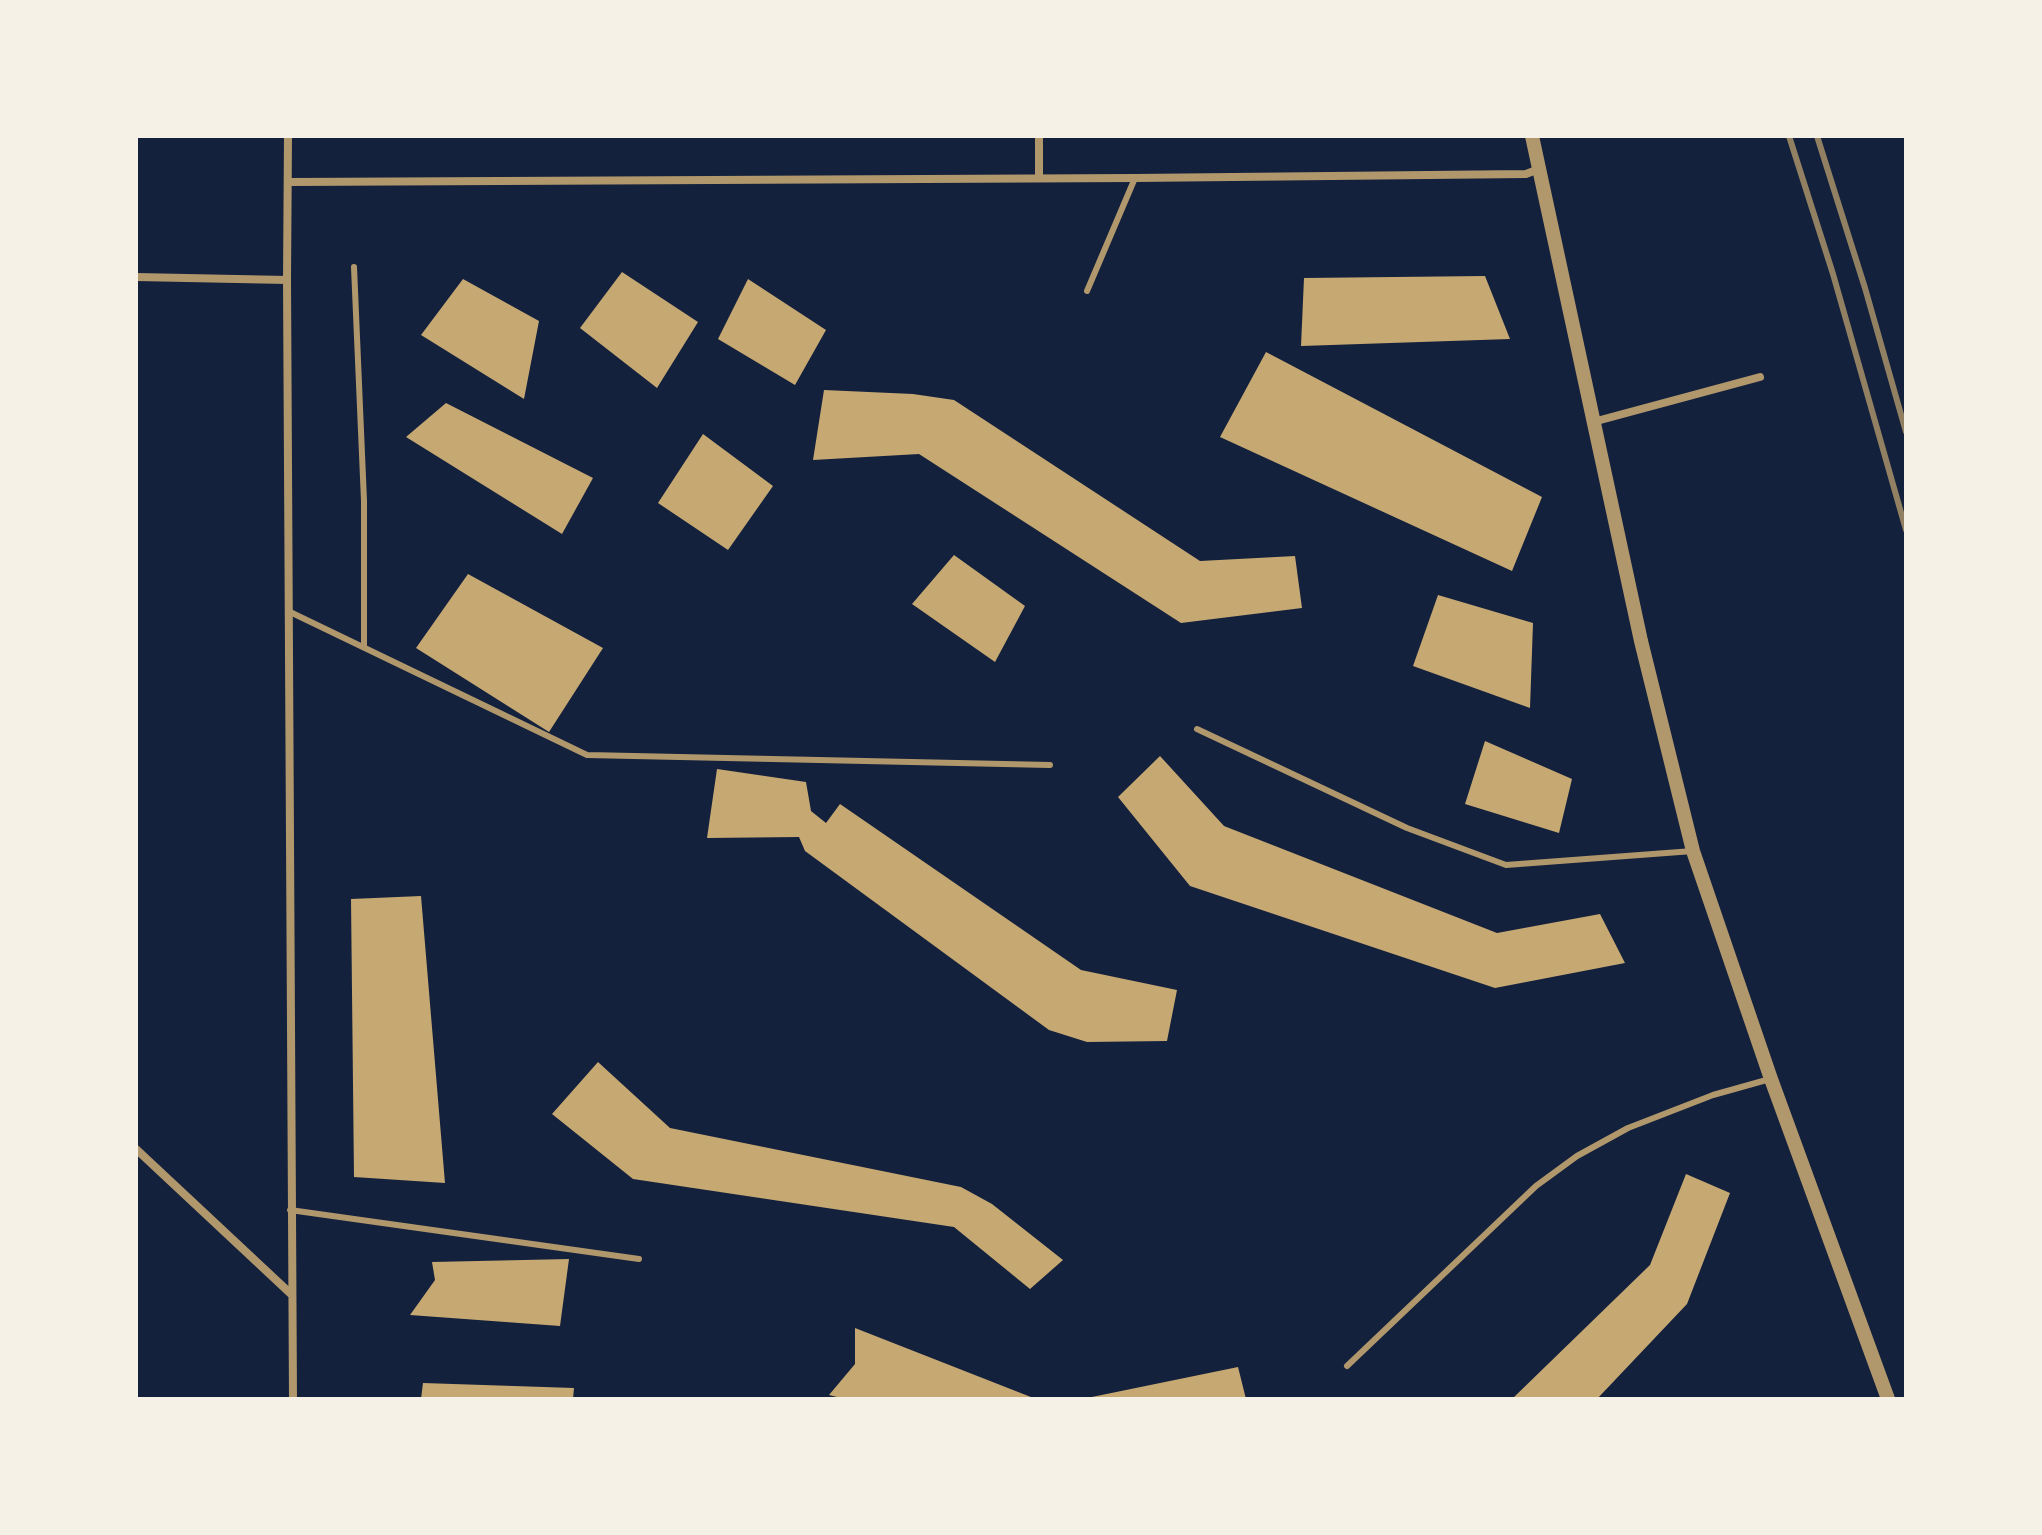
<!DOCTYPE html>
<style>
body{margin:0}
#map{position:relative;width:2042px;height:1535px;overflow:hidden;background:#14213d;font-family:Spectral,serif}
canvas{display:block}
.frame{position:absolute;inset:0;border:138px solid #f6f1e7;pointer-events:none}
</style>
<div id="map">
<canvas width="2042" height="1535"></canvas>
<div class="frame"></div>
</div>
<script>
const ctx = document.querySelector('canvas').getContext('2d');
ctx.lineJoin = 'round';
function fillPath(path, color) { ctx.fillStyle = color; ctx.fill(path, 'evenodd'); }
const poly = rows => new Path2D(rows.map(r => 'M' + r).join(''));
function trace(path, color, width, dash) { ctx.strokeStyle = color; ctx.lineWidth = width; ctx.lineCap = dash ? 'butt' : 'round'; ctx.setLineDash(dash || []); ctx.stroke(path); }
const building = poly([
 [622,272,698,322,657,388,580,328],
 [1485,276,1510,339,1301,346,1304,278],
 [463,279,539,321,524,399,421,335],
 [748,279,826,330,795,385,718,339],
 [1266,352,1542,497,1512,571,1220,437],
 [824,390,913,394,954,400,1200,561,1295,556,1302,608,1181,623,919,454,813,460],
 [446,403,593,478,562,534,406,437],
 [703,434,773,486,728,550,658,503],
 [954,555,1025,606,995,662,912,604],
 [468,574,603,648,549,732,416,648],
 [1438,595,1533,623,1530,708,1413,666],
 [1485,741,1572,779,1559,833,1465,804],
 [1160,756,1224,826,1497,933,1600,914,1625,963,1495,988,1190,886,1118,797],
 [717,769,806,782,811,811,826,823,840,804,1081,970,1177,990,1167,1041,1087,1042,1049,1030,805,851,799,837,707,838],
 [421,896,445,1183,354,1177,351,899],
 [598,1062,670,1128,961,1187,992,1204,1063,1260,1030,1289,954,1227,633,1179,552,1114],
 [1686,1174,1730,1193,1687,1304,1597,1399,1512,1399,1650,1265],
 [569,1259,560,1326,410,1315,435,1280,432,1262],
 [855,1328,1036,1399,845,1399,829,1395,855,1364],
 [1238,1367,1246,1399,1087,1399,1087,1398],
 [423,1383,574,1388,573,1399,421,1399]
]);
const service = poly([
 [354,267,364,501,364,645],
 [1087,291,1135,178],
 [288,611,587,755,1050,765],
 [1197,729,1407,828,1506,865,1693,851],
 [290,1210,639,1259],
 [1347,1366,1536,1186,1577,1156,1628,1128,1713,1095,1770,1079]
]);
const minor = poly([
 [288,136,287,280,293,1399],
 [1039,136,1039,178],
 [289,182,1135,178,1526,174,1539,169],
 [136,277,287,280],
 [1593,422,1760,377],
 [136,1149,291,1294]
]);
const tertiary = poly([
 [1532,136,1641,641,1693,851,1771,1079,1888,1399]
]);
const rail = poly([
 [1789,136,1833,274,1906,530],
 [1817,136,1865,288,1906,432]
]);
fillPath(building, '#c6a872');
trace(service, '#b1986c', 6);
trace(minor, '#b1986c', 8);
trace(tertiary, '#b1986c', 14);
trace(rail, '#918062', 6);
</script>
